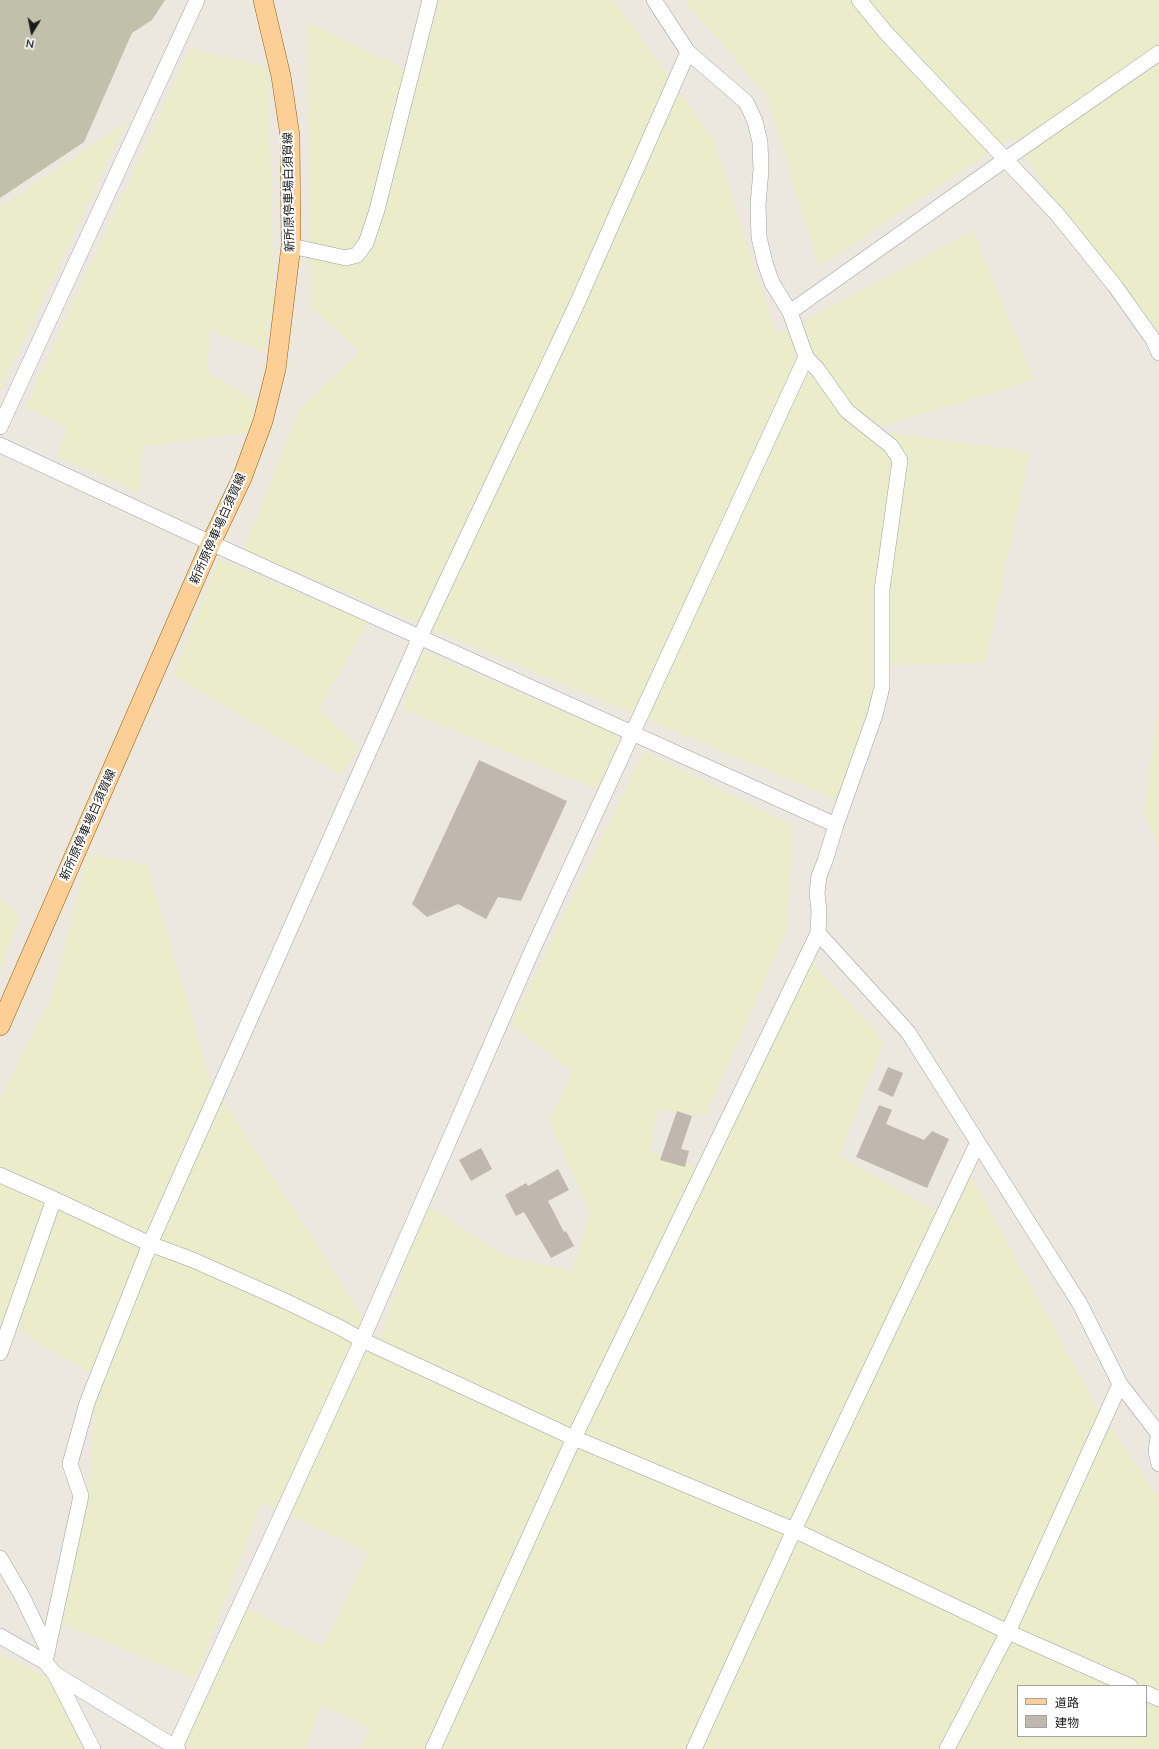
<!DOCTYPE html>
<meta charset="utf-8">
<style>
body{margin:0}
#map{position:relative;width:1159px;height:1749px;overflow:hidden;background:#ece8e0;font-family:Mulish,"Noto Sans JP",sans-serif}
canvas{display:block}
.legend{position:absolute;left:1017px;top:1685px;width:130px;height:52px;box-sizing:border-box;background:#fff;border:1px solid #a3a3a3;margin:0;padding:5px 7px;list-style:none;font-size:12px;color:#1a1a1a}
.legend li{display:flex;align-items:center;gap:8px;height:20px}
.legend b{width:20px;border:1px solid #a3a3a3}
.north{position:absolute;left:12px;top:12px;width:40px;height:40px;-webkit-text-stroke:3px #fff;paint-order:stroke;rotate:190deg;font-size:11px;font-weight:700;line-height:16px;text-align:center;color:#1a1a1a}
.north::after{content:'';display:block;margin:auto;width:14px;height:18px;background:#1a1a1a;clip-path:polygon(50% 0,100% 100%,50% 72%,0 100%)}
</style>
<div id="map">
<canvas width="1159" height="1749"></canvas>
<ul class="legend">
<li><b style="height:5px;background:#fbcf96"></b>道路</li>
<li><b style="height:11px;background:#c0b7af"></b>建物</li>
</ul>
<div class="north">N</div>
</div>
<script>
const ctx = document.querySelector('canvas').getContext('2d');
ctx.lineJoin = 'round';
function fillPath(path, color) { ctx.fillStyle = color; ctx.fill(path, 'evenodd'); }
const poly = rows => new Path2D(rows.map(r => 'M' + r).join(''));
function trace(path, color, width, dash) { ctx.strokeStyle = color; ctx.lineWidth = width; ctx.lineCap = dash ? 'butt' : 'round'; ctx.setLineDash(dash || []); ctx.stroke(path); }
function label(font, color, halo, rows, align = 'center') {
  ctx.font = font + ' Mulish,"Noto Sans JP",sans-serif'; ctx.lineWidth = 4; ctx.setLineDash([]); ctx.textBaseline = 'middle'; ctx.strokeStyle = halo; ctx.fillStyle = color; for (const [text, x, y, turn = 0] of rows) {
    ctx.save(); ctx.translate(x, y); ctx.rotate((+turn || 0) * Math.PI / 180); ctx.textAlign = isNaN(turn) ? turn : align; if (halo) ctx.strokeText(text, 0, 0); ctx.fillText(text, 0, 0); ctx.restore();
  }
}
const construction = poly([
 [0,0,165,0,152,20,132,33,84,142,0,198]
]);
const farmland = poly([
 [440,0,614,0,714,140,776,335,973,231,1034,380,869,430,1030,452,985,663,883,665,839,800,244,550,299,409,360,351,311,308,307,22,415,74],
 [684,0,1159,0,1159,358,1012,137,819,267,767,97],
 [190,48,268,67,274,294,264,352,210,330,207,372,255,400,250,432,143,446,140,492,57,457,67,428,25,407],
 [127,121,0,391,0,207],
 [219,559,368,622,319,709,360,748,340,774,173,675],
 [423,651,619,736,599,790,403,709],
 [1159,700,1159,847,1144,813],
 [644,751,793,826,787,929,706,1115,657,1110,650,1152,703,1168,805,955,884,1041,839,1156,939,1213,970,1174,1098,1409,1159,1499,1159,1749,360,1749,370,1728,320,1705,306,1749,192,1749,185,1745,247,1608,323,1647,368,1552,262,1502,195,1679,61,1623,91,1472,96,1376,0,1320,0,1099,52,996,88,854,147,864,210,1080,379,1342,425,1204,508,1258,572,1271,590,1212,549,1121,573,1071,511,1025],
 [1018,1686,1146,1686,1146,1736,1018,1736],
 [0,898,19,916,0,974],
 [0,1654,52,1679,83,1749,0,1749]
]);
const building = poly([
 [479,760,567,801,521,901,498,897,486,919,458,904,427,917,412,904],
 [888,1067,903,1073,893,1097,878,1090],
 [879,1105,892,1110,886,1124,924,1140,932,1131,949,1139,927,1188,856,1157],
 [677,1111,692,1116,681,1149,689,1151,685,1167,660,1160],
 [481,1148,492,1169,471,1181,459,1160],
 [558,1169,569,1190,548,1201,564,1232,566,1231,574,1246,551,1258,524,1212,516,1216,505,1195,526,1183,528,1186]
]);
const minor = poly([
 [654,0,688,52,746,102,755,121,760,142,761,170,758,205,759,237,765,263,772,283,790,312,806,357,818,370,847,411,891,446,900,460,882,590,882,687,875,715,836,825,825,861,819,876,817,893,819,911,818,933,908,1032,1080,1304,1120,1384,1158,1433],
 [859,0,887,34,1057,214,1115,286,1154,341,1159,353],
 [291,246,346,258,357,255,366,243,377,210,430,0],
 [790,312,1006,159,1159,53],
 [0,427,197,0],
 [0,445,211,543,836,825],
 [0,1175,54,1199,150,1244,193,1260,283,1300,341,1328,362,1340,574,1438,794,1530,1008,1632,1130,1686],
 [0,1353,54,1199],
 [1159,1431,1156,1451,1159,1464],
 [0,1558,22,1596,48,1650],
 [0,1636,45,1662,55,1674,93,1749],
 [45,1662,81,1496,70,1464,77,1439,87,1403,150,1244,420,637,576,306,688,52],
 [55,1674,178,1749],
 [1146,1693,1159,1699],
 [175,1747,362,1340,531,953,806,357],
 [433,1749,574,1438,818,933],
 [694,1749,794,1530,977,1144],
 [947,1749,1008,1632,1120,1384]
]);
const major = poly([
 [0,1026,211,543,242,478,263,421,276,369,291,246,290,136,281,76,263,0]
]);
const streetNames = [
 ["新所原停車場白須賀線",289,192,-91],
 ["新所原停車場白須賀線",218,529,-66],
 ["新所原停車場白須賀線",88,825,-66]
];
fillPath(construction, '#c1c1ab');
fillPath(farmland, '#eaecca');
fillPath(building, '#c0b7af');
trace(minor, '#a1a1a1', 16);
trace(major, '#916100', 20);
trace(minor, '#fff', 15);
trace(major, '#fbcf96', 19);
label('12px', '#1a1a1a', '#fff', streetNames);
</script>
